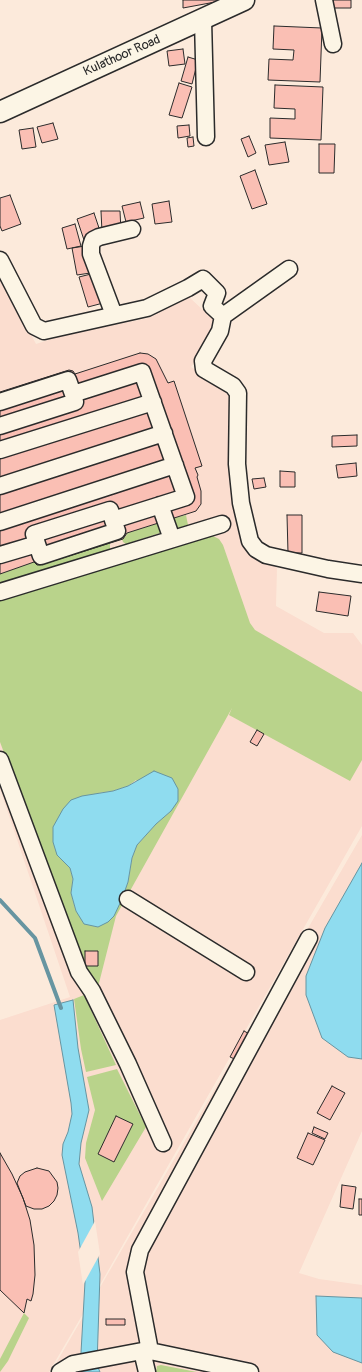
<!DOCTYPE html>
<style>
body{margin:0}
canvas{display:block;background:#fceadb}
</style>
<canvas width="362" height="1372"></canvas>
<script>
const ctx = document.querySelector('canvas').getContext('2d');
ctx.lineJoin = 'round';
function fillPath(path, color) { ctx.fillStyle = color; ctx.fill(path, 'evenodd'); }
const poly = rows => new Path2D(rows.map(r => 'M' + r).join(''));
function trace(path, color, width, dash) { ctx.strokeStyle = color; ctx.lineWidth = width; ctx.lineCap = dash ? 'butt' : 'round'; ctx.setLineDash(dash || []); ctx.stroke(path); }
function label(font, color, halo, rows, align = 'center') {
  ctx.font = font + ' Pangolin,sans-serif'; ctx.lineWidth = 3.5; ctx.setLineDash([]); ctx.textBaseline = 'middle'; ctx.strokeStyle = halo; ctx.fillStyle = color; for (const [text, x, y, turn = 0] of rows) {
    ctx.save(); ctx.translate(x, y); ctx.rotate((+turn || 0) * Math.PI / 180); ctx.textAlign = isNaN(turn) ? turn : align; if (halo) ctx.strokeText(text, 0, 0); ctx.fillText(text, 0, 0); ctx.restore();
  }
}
const built = poly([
 [0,275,36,344,64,335,149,318,189,297,219,325,191,367,231,391,249,550,277,568,276,606,324,633,353,633,362,645,362,826,101,1283,49,1372,0,1372,0,1020,70,997,0,789],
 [362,835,362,1131,299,1273,319,1279,362,1285,362,1372,51,1372]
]);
const green = poly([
 [186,515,188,525,175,529,170,519],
 [159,523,162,529,160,533,126,544,123,542,122,539,126,536,127,533],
 [211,535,219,539,223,545,250,623,255,630,362,692,362,760,350,781,229,715,232,708,116,916,98,987,84,969,0,742,0,598],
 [136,780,171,811,156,824,137,845,132,858,128,882,122,899,98,927,84,923,76,911,71,893,73,879,70,868,99,793,113,791,128,786],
 [110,543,110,549,0,583,0,574,34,562],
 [84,995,116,1065,86,1072,81,1049,74,999],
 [117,1069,146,1127,102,1201,85,1158,86,1143,95,1110,87,1077],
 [116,1117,133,1124,114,1162,98,1154],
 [24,1313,29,1318,8,1361,0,1372,0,1359],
 [161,1365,197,1372,156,1372,157,1366]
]);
const water = poly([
 [154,771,172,778,178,789,178,801,171,811,156,824,137,845,132,858,128,882,122,899,114,916,108,922,98,927,84,924,76,911,71,893,73,879,70,868,57,855,53,842,53,827,63,809,71,800,82,796,113,791,128,786,154,771],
 [362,863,362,1059,348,1057,322,1038,306,995,306,976,325,928,362,863],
 [73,1000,78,1048,89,1110,81,1143,79,1164,92,1207,100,1274,97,1365,100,1372,81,1372,80,1370,85,1282,78,1233,62,1155,63,1144,68,1132,72,1114,71,1103,54,1005,73,1000],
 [316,1296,362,1298,362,1363,333,1352,317,1335,316,1296]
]);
const pier = poly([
 [95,1221,100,1254,83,1285,78,1252]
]);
const stream = poly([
 [0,900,35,938,61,1008]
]);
const building = poly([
 [183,0,226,0,183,8,183,0],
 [333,0,351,0,351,8,334,8,333,0],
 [274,26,322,28,320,82,268,80,269,59,293,60,294,50,273,49,274,26],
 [183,49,185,64,169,66,167,51,183,49],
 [188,57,198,60,192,84,181,81,188,57],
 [179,83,192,87,182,118,169,115,179,83],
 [275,85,323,87,321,140,270,138,270,118,295,119,295,109,274,108,275,85],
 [53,123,58,139,42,143,37,127,53,123],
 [189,125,190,136,178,138,177,126,189,125],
 [33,128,36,147,22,149,19,130,33,128],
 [249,136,256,153,248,157,241,139,249,136],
 [193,137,194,146,188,147,187,138,193,137],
 [285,142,289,162,269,165,265,145,285,142],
 [319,144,335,144,334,173,319,173,319,144],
 [255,170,267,204,252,209,240,176,255,170],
 [10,195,21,224,2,231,0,226,0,198,10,195],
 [169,201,172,222,155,224,152,204,169,201],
 [140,202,144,218,126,222,122,206,140,202],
 [101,211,120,211,121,232,102,232,101,211],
 [94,213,101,234,84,240,77,219,94,213],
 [75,224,81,246,67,249,62,228,75,224],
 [92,245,97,272,77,275,72,248,92,245],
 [99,272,107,302,88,307,79,277,99,272],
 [140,353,148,354,156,359,168,383,174,381,202,466,195,468,198,475,197,477,201,491,201,504,196,511,193,512,127,533,123,539,40,565,37,565,34,562,0,574,0,392,69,370,73,371,75,374,140,353],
 [357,435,357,446,332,447,332,436,357,435],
 [356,463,357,476,338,478,336,465,356,463],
 [280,471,295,472,295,487,280,487,280,471],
 [264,478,266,487,254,489,252,479,264,478],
 [287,515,302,515,302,553,288,553,287,515],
 [319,592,351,596,348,616,316,611,319,592],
 [257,730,264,734,257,746,250,742,257,730],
 [85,951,98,951,98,966,85,966,85,951],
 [244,1031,253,1036,239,1061,230,1057,244,1031],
 [332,1086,345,1093,330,1120,317,1113,332,1086],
 [116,1116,133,1124,114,1162,98,1154,116,1116],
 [314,1127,328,1133,325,1139,312,1133,314,1127],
 [308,1133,325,1140,313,1165,297,1158,308,1133],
 [0,1153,12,1174,23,1198,30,1220,34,1245,35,1275,33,1294,31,1301,27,1299,24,1313,0,1290,0,1153],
 [37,1168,49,1171,57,1182,58,1188,57,1195,54,1201,49,1206,42,1209,34,1209,26,1206,17,1183,20,1176,25,1172,37,1168],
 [342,1185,356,1187,353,1209,340,1207,342,1185],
 [359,1199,362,1199,362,1215,359,1215,359,1199],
 [106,1319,125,1319,125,1325,106,1325,106,1319]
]);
const minor = poly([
 [324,0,333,44],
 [203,20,206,137],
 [0,260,34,326,44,331,147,308,188,288,203,279,217,293,212,306,223,316,220,331,203,361,204,369,233,386,238,393,237,464,241,503,250,541,256,549,266,555,328,569,362,574],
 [114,315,91,254,91,246,93,240,99,237,132,229],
 [223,316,289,269],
 [0,402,68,380,73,394],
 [0,426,75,402,73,394,142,372,186,497,113,520,110,510,34,534,37,544,0,555],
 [0,450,153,402],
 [0,486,164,433],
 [160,505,172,539],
 [0,522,175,465],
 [37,544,41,556,117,531,113,520],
 [0,592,222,524],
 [0,760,79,972,92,991,128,1064,163,1143],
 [128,899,246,972],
 [142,1351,147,1372],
 [150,1351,135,1272,140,1250,309,938],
 [60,1372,73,1364,142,1351,150,1351,250,1372]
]);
const major = poly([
 [0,112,244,0]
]);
const streetNames = [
 ["Kulathoor Road",122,56,-24]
];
fillPath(built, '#fbddcf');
fillPath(green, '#b9d38b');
fillPath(water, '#8fdcef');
trace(water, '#6795a1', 1);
fillPath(pier, '#fceadb');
trace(stream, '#6795a1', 4);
fillPath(building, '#fabfb4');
trace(building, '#2b2b2b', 1);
trace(minor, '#2b2b2b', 19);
trace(major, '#2b2b2b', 23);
trace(minor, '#fcf5e5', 16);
trace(major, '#fcf5e5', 20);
label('13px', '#2b2b2b', '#fcf5e5', streetNames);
</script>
